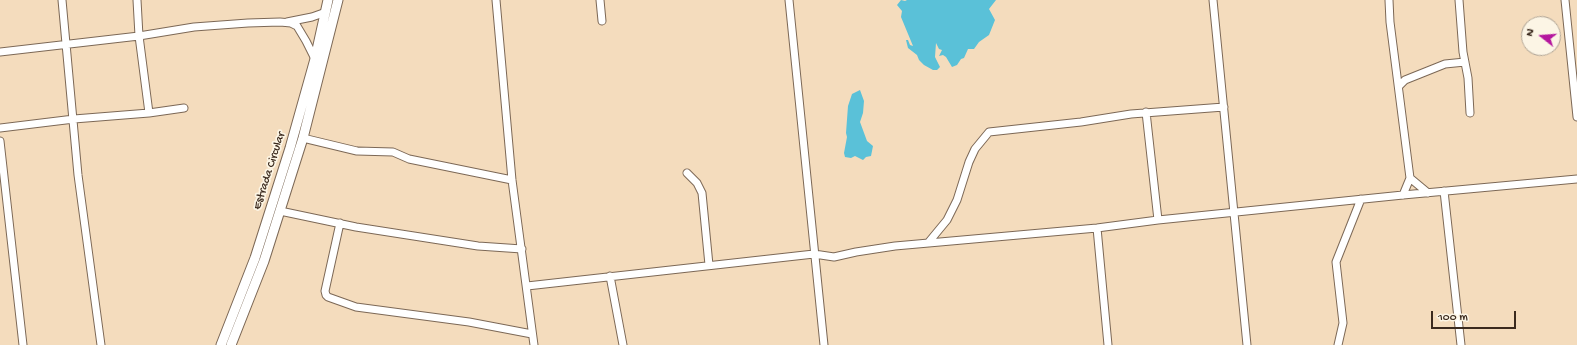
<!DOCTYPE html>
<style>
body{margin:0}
#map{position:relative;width:1577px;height:345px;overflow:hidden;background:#f4dcbd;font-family:"Gochi Hand",sans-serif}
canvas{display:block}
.north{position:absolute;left:1521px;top:16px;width:40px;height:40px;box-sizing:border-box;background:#fcf5e5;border:1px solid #afa495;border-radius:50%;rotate:287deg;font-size:11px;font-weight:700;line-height:16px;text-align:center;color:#3b2a1e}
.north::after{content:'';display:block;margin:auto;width:14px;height:18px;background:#b5179e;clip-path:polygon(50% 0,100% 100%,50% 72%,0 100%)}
.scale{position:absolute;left:1431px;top:311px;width:85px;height:18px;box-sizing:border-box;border:2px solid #3b2a1e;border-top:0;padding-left:5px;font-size:12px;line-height:14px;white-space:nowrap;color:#3b2a1e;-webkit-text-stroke:3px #fcf5e5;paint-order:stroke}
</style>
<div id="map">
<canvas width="1577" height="345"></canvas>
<div class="north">N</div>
<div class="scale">100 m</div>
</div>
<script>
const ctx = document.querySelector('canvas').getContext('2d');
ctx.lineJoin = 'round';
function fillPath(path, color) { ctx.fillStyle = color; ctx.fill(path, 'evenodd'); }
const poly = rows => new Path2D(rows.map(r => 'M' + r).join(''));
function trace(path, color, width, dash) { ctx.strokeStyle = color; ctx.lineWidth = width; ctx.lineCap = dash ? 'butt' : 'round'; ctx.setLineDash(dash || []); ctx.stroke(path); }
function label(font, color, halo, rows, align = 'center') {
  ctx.font = font + ' "Gochi Hand",sans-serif'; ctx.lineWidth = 3.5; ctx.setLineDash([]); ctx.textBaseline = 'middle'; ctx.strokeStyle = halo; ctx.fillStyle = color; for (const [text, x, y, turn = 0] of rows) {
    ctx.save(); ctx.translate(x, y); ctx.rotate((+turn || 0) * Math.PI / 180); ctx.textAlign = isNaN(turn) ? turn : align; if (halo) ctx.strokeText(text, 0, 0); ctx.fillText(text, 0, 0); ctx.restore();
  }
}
const water = poly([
 [901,0,905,1,907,0,996,0,989,9,995,20,989,35,979,42,974,49,968,49,964,58,961,59,957,65,952,67,946,57,943,55,939,56,942,50,939,49,936,43,935,57,940,67,937,70,933,70,924,65,919,60,917,55,908,48,906,40,908,40,910,45,913,46,901,17,902,11,897,5],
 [860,90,864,101,863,113,860,122,867,141,873,146,871,156,866,157,863,160,855,156,851,158,845,157,844,153,847,137,846,133,848,106,852,94]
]);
const minor = poly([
 [62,0,78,175,101,345],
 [137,0,139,36,149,113],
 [496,0,512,180,534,345],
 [600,0,602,21],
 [789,0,824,345],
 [1213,0,1247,345],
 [1389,0,1390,22,1410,178,1403,195],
 [1459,0,1463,52,1468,78,1470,113],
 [1565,0,1577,117],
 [287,22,312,17,326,12],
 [0,52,139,36,194,27,248,23,280,22,291,23,297,26,306,41,315,59],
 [1399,86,1405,80,1445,64,1465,62],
 [1146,112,1158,220],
 [0,128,74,119,149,113,184,108],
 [303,138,357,151,393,152,409,159,512,180],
 [0,141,23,345],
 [687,173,697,183,702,193,709,265],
 [1410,178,1428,193],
 [1444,191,1461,345],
 [280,211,356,227,478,246,522,249],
 [340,223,325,291,326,295,328,297,356,307,469,322,532,334],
 [1097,228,1108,345],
 [928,243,947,220,957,200,969,162,975,149,989,132,1081,122,1131,114,1224,107],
 [610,276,623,345],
 [527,286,814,254,834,257,856,252,895,246,1097,228,1158,220,1403,195,1577,179],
 [1338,345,1343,323,1336,262,1361,199]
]);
const major = poly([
 [221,345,255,258,290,148,315,59,328,0],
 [231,345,264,261,303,138,338,0]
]);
const streetNames = [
 ["Estrada Circular",270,171,-72]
];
fillPath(water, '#5ac1d8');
trace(minor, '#7c6856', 9);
trace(major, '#7c6856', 11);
trace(minor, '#fff', 7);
trace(major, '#fff', 9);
label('12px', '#3b2a1e', '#fcf5e5', streetNames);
</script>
